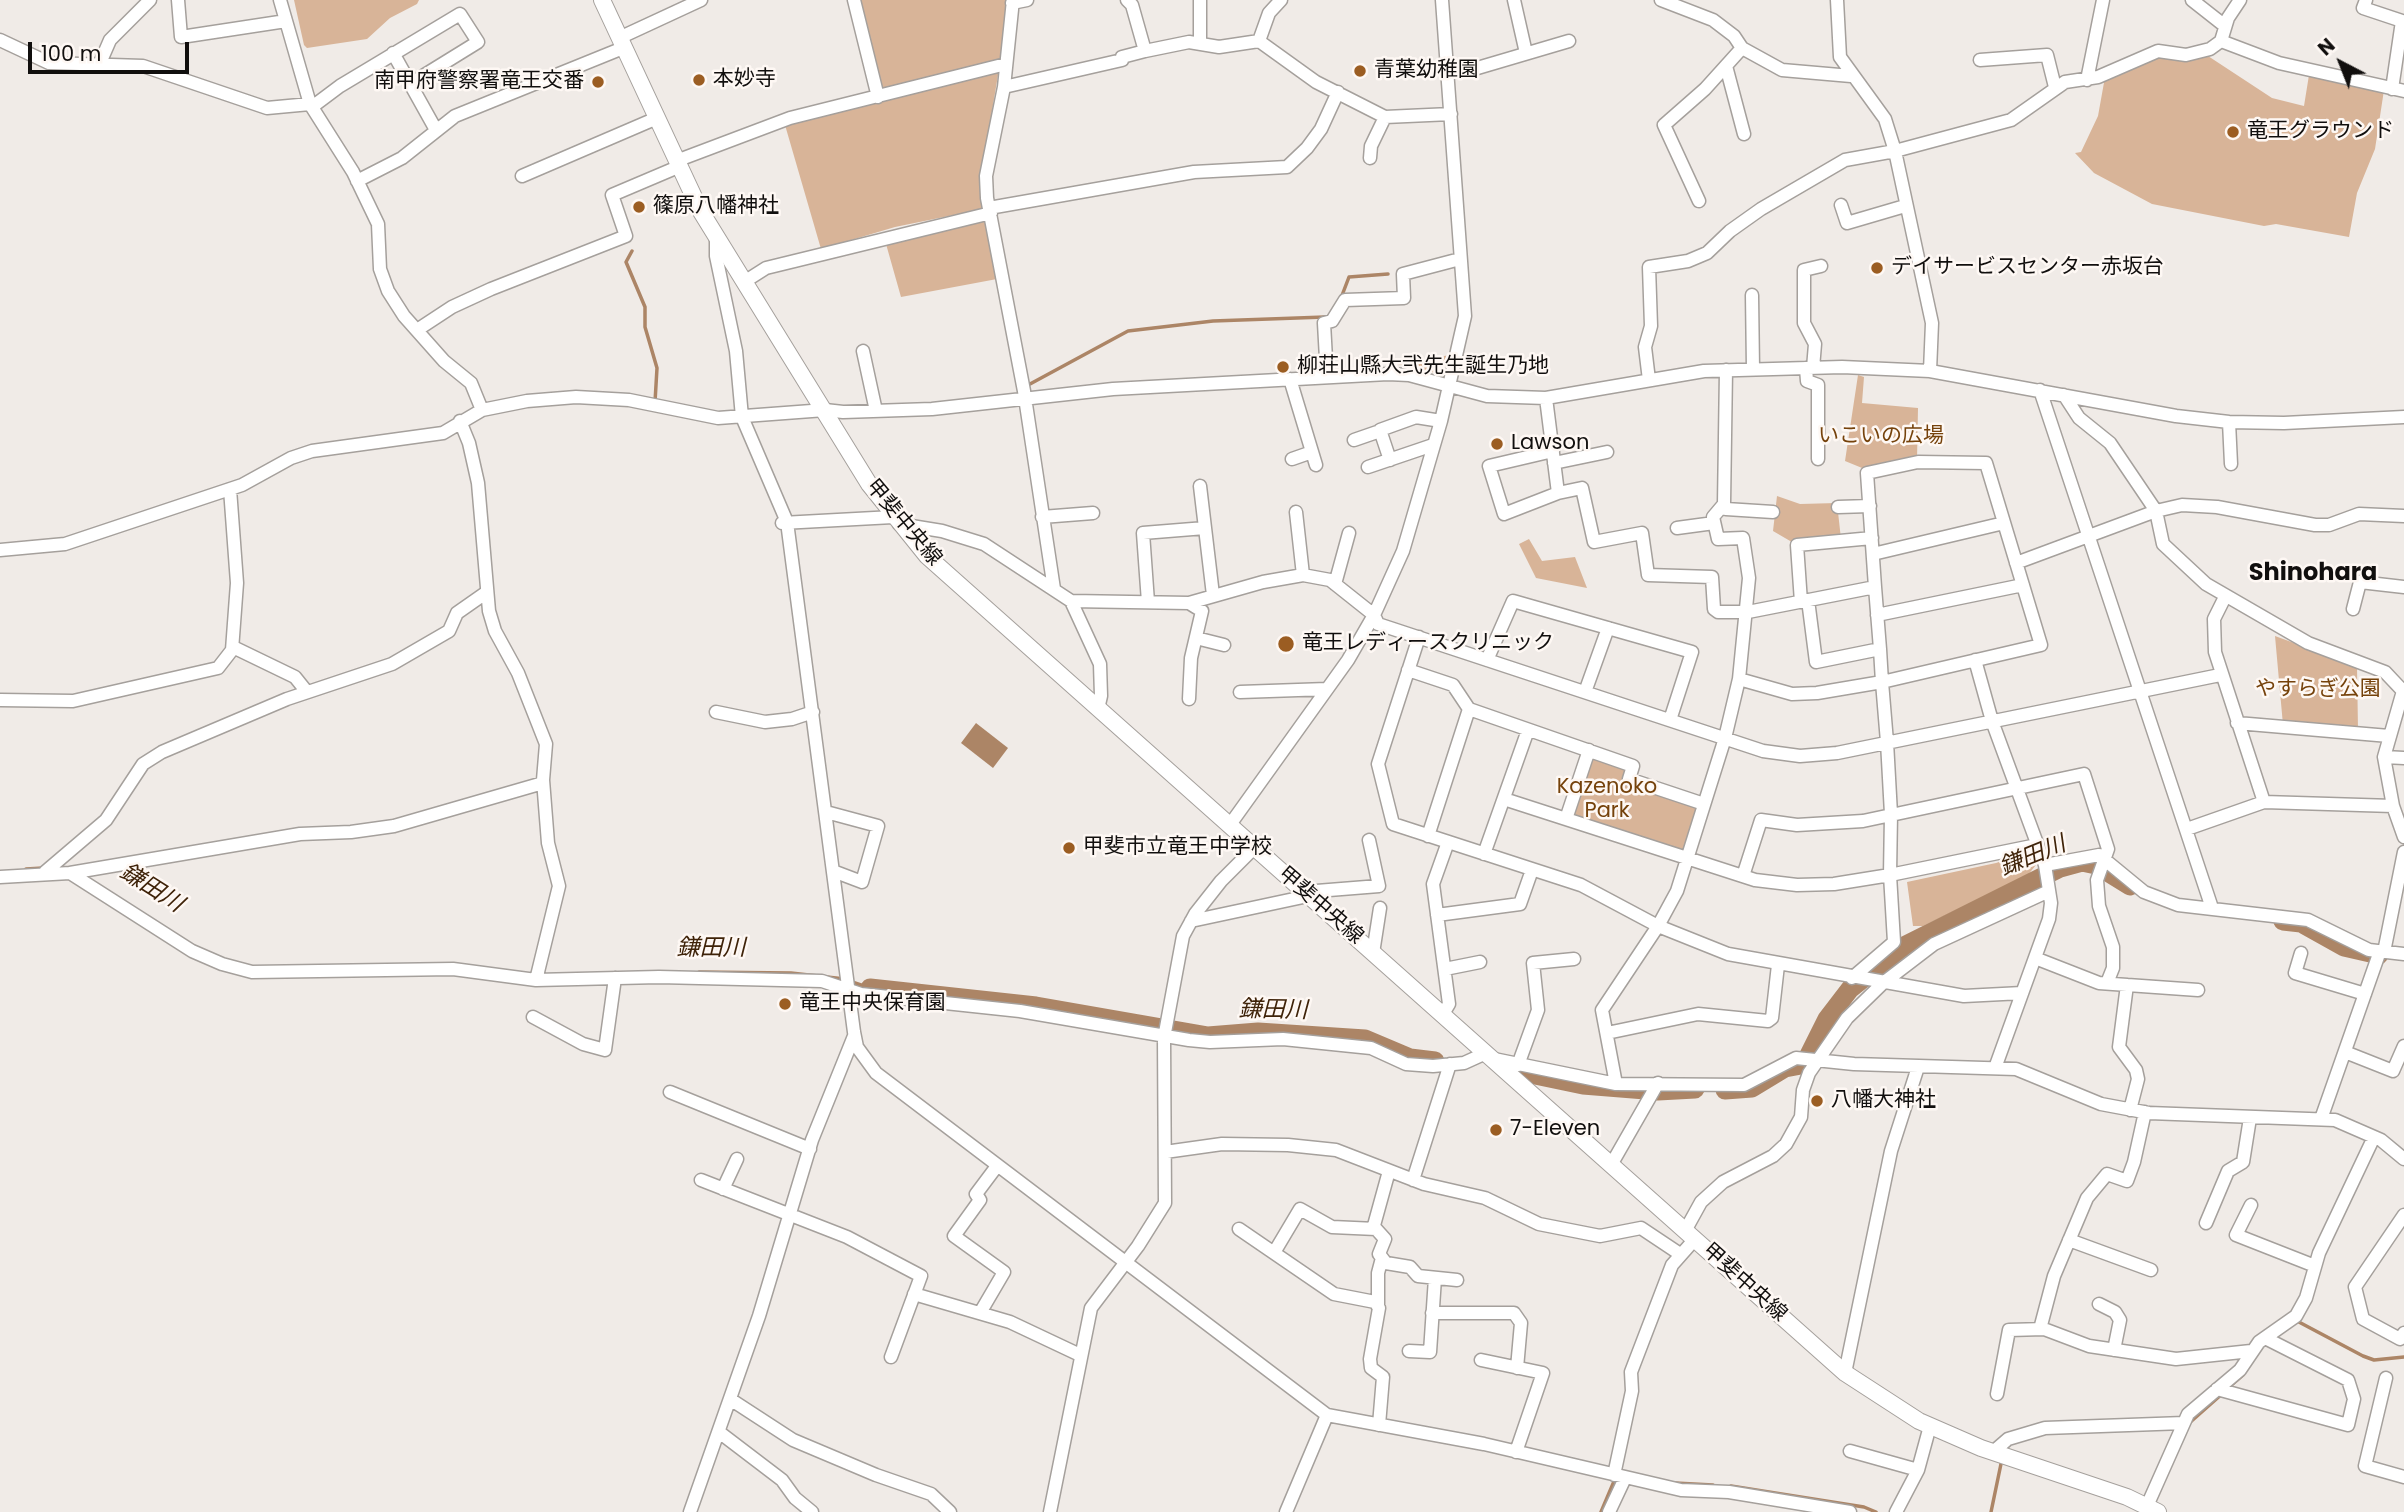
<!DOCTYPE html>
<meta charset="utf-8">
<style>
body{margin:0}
#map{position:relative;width:2404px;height:1512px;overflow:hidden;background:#f0ebe7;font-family:Poppins,sans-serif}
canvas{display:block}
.north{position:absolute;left:2306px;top:28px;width:70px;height:70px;-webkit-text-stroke:5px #fef8f4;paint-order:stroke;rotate:318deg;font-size:19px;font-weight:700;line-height:28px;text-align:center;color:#110f0e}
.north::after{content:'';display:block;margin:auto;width:24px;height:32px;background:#110f0e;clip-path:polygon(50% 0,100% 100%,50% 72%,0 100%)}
.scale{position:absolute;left:28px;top:42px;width:161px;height:32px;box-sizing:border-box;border:4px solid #110f0e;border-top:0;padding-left:9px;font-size:21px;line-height:24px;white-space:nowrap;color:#110f0e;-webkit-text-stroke:5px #fef8f4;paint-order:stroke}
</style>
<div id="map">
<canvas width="2404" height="1512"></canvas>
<div class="north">N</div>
<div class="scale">100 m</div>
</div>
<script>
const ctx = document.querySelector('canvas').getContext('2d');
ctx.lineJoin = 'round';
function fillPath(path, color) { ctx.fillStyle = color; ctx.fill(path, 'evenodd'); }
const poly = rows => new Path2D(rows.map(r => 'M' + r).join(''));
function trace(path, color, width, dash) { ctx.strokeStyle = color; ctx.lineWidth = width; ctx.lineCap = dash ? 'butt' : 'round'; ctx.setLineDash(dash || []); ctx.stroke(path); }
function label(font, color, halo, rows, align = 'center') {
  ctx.font = font + ' Poppins,"Noto Sans JP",sans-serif'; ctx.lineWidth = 5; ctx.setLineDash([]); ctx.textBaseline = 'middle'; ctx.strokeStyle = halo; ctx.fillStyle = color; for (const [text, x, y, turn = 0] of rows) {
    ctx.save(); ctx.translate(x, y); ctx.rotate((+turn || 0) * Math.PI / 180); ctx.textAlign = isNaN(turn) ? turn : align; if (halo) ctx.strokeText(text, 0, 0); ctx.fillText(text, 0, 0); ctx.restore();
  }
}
const green = poly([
 [294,0,419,0,417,4,390,18,367,39,307,48,304,45],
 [856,0,1011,0,999,65,879,94],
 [2208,56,2272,98,2304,106,2309,75,2384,90,2375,149,2357,193,2349,237,2276,224,2264,226,2152,204,2094,173,2075,153,2081,152,2098,116,2105,77,2149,58],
 [999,69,980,183,983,209,895,227,821,249,785,125],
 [987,218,997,279,901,297,886,244],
 [1450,355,1446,365,1436,373,1397,364],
 [1858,375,1864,377,1862,403,1918,408,1917,460,1867,470,1845,461],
 [1777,496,1800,504,1837,503,1841,539,1797,545,1773,531],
 [1529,539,1542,561,1575,557,1587,588,1536,578,1519,544],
 [2275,636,2357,666,2358,730,2283,725],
 [1588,754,1628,768,1627,780,1701,805,1685,857,1571,820],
 [2026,853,2036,865,2027,876,1923,926,1913,926,1907,882,1996,863]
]);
const water = poly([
 [976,723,1008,748,993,768,961,743]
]);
const stream = poly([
 [632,251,626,262,645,307,645,327,657,368,655,402],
 [1341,298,1349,277,1388,274],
 [1030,384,1128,331,1213,321,1325,317],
 [58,867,74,869],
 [26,869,43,868],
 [699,972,791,973,845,979],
 [852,982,870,988],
 [2297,1321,2363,1356,2374,1360,2404,1357],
 [2228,1388,2243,1375],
 [2187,1425,2222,1394],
 [1675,1483,1713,1485],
 [1731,1486,1864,1507,1876,1512],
 [1601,1512,1615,1479],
 [1991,1512,2002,1459]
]);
const river = poly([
 [2283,921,2301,923,2344,947,2379,955],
 [870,988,1036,1006,1208,1036,1258,1032,1365,1039,1410,1058,1435,1061],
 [1809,1055,1827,1019,1850,989,1904,946,2060,868,2082,862,2096,865,2130,886],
 [1516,1071,1583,1085,1658,1091,1695,1089],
 [1725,1090,1752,1088,1785,1068,1801,1065]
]);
const minor = poly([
 [178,0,181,37,286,21],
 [280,0,310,104,353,172,378,224,380,269,388,291,404,316,444,361,471,383,482,410],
 [854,0,878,97],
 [1013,0,1004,87,986,176,987,198,1024,391,1054,589],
 [1127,0,1132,5,1145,51,1189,42,1219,47,1259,41,1316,82,1385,117,1451,114],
 [1200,0,1200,43],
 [1514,0,1526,53],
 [1661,0,1713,20,1734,36,1742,48,1782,70,1851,76],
 [1837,0,1840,57,1885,119,1895,151,1932,323,1930,371],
 [2192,0,2225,26],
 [2366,0,2363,8,2402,21,2392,89],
 [1012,3,1027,0],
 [619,38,701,0],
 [0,40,49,63,143,66,267,108,310,104],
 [1259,41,1269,13,1281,0],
 [2221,41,2228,18,2240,0],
 [393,53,436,130],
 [1980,60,2047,55,2055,87],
 [100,63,110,40,150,0],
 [1726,66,1744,134],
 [1474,69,1569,41],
 [2087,80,2103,0],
 [1004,87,1122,60,1122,57,1145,51],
 [312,107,340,86,460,14,478,42,410,84],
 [1370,158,1371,146,1385,117],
 [676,161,790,118,1006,64],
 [522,176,657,118],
 [357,181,402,158,455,116,623,48],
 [1699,201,1664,125,1705,89,1742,48],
 [1841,205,1847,223,1905,206],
 [989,208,1194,172,1287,167,1307,148,1321,129,1338,92],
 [716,237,716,256,736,351,742,417,787,522,854,1032,857,1047,876,1073,1327,1415,1484,1444,1681,1490,1729,1492,1850,1512],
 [744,282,766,268,991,213],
 [1752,295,1753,369],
 [417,330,452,307,491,289,626,236,612,195,678,167],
 [863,351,876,411],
 [1806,368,1807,381,1818,385,1818,459],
 [1813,368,1815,344,1804,323,1804,270,1821,266],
 [1327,377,1324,323,1332,321,1345,300,1404,298,1403,274,1460,259],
 [1290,379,1316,465],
 [1649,380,1645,347,1651,326,1649,267,1688,261,1707,253,1730,231,1761,209,1845,160,1895,151,2011,120,2065,82,2098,77,2158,51,2186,55,2210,49,2221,41,2279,63,2404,91],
 [2040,390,2212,908],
 [2064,395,2079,418,2110,443,2156,511,2163,544,2206,584,2308,643,2385,672,2403,691,2384,757,2393,806,2404,837],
 [1546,398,1558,493],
 [460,421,469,443,478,483,489,611,495,631,518,673,546,744,543,780,548,843,559,886,536,980],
 [2229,422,2231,464],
 [1354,440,1380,431],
 [1553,451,1489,466,1504,514,1558,493,1582,488,1594,542,1642,533,1648,575,1712,577,1714,609,1718,612,1748,612,1875,587],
 [1292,459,1312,452],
 [1390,460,1380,430,1416,417,1441,421],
 [1554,463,1607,452],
 [1368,467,1433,445],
 [1200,486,1213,595],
 [1724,504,1726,509,1773,512],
 [1838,507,1870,506],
 [1296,512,1303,575],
 [1042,517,1093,513],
 [782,523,893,517],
 [899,524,942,531,984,544,1071,601,1189,603,1263,582,1303,575,1330,580,1374,615,1378,624,1763,751,1800,756,1837,753,2220,675],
 [1677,528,1714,523],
 [0,550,65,544,242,485,291,458,312,451,443,433,482,410,527,401,576,397,629,400,718,418,825,410,843,412,932,409,1113,389,1388,374,1409,375,1487,396,1546,398,1704,371,1842,367,1930,371,2176,416,2229,422,2284,423,2404,417],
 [1873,554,2004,523],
 [2016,563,2156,511,2182,505,2217,507,2315,525,2329,525,2359,514,2404,516],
 [1335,584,1349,533],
 [2225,597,2214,619,2215,652,2264,802],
 [1808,600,1816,662,1880,649],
 [1071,601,1100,664,1101,696,1098,709],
 [1148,602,1143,533,1205,528],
 [1801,602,1797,545,1872,538],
 [1189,603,1202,611,1191,658,1189,699],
 [2353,609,2360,582,2404,587],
 [1877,615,2023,585],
 [1419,637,1378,764,1393,824,1581,885,1658,926,1728,954,1964,996,2022,993],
 [1196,638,1224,645],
 [233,647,295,677,307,692],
 [1487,660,1513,601,1692,652,1670,720],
 [1975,660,1992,721,2045,865,2051,903,2049,919,1995,1068],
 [1408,670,1453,685,1469,709,1633,766,1629,779,1704,804],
 [1739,679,1792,694,1817,693,1882,682,2041,645,1986,463,1918,462,1867,473,1875,587,1880,649,1882,682,1887,742,1891,814,1890,875,1894,942,1852,978],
 [1240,692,1327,689],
 [1585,692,1608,628],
 [0,700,73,701,218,668,232,650,237,583,230,489],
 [716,712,765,722,792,719,813,712],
 [2237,723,2389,736],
 [2384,757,2404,758],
 [1504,799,1755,880,1797,885,1834,884,1890,875,2037,845],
 [826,812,878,826,862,882,833,871],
 [1566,819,1589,750],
 [1229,826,1348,660,1374,615,1403,551,1441,421,1465,316,1442,0],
 [2187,829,2264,802,2393,806],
 [1428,836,1469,709],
 [1484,854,1528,730],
 [2045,865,2099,855,2144,892,2178,905,2308,920,2369,950,2404,954],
 [45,872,106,820,143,764,162,752,287,699,392,664,449,631,457,613,487,592],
 [70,873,300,834,351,832,394,826,543,783],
 [1743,876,1761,820,1797,825,1863,821,2084,774,2108,849,2097,880,2099,906,2113,947,2113,968,2107,983],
 [0,877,70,873,192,951,222,964,252,972,453,969,536,980,659,977,822,981,861,994,1020,1011,1189,1040,1210,1042,1283,1039,1371,1048,1406,1064,1433,1066,1464,1063,1486,1053],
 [1304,892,1379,886,1369,840],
 [1437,915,1520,904,1532,870],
 [1191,921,1308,896],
 [2384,952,2404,852],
 [1373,953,1380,908],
 [2301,953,2295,973,2365,994],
 [2035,958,2099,983,2198,990],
 [1445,969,1480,962],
 [2127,985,2119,1047,2136,1070,2138,1079,2130,1110],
 [1443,1014,1449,1004,1433,884,1448,842],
 [533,1017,583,1044,605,1050,615,978],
 [1607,1033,1698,1014,1768,1021,1772,1018,1778,965],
 [2345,1052,2393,1071,2404,1046],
 [1494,1059,1616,1084,1744,1085,1796,1058,1854,1064,2016,1069,2101,1104,2149,1113,2335,1120,2381,1140,2404,1159],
 [1518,1065,1538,1010,1533,963,1574,959],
 [1616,1084,1602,1010,1658,926,1677,891,1725,738,1739,679,1749,578,1743,538,1718,539,1713,517,1724,504,1726,370],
 [670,1092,810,1149],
 [2321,1119,2380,951],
 [1165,1152,1222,1144,1288,1145,1336,1150,1424,1184,1485,1198,1539,1224,1600,1236,1641,1228,1680,1254],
 [1611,1165,1658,1083],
 [701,1180,847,1237,921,1276,891,1357],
 [1413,1180,1450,1064],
 [723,1189,737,1159],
 [2251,1205,2236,1235,2315,1266],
 [2404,1215,2355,1287,2363,1319,2400,1339,2404,1333],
 [2206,1223,2228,1171,2243,1162,2250,1118],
 [1239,1229,1334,1294,1375,1302,1379,1308,1370,1359,1371,1368,1383,1377,1379,1425],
 [1373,1229,1389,1171],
 [1685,1231,1701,1202,1723,1182,1773,1156,1786,1144,1801,1117,1803,1090,1809,1073,1847,1018,1883,983,1934,944,2049,891],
 [2069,1240,2151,1270],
 [1275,1251,1300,1209,1332,1227,1376,1229,1385,1239,1379,1254,1386,1263,1410,1267,1418,1276,1457,1280],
 [914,1294,1010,1322,1080,1355],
 [2099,1304,2115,1312,2120,1320,2114,1350],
 [1378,1306,1378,1273,1382,1258],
 [980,1313,1004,1272,954,1236,980,1200,976,1194,997,1166],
 [1432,1313,1514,1313,1521,1323,1517,1368],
 [2040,1329,2054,1276,2087,1198,2107,1174,2127,1181,2134,1162,2145,1112],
 [1409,1351,1430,1352,1435,1278],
 [1481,1360,1543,1373,1516,1452],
 [1845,1373,1891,1151,1918,1067],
 [2386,1378,2365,1466,2404,1477],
 [2217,1389,2348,1425,2354,1399,2348,1380,2265,1338],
 [1997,1394,2009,1330,2044,1329,2089,1346,2176,1359,2251,1351],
 [730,1399,793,1440,876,1475,931,1494,950,1512],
 [719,1432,782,1480,795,1498,812,1512],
 [1850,1451,1918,1470],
 [1993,1452,2008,1439,2045,1428,2184,1423],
 [1614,1475,1632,1391,1631,1372,1672,1265,1695,1239],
 [2147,1506,2188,1414,2240,1370,2259,1342,2296,1316,2306,1298,2319,1253,2374,1137],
 [690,1512,759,1316,812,1140,854,1036],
 [1050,1512,1091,1308,1138,1246,1165,1203,1164,1038,1183,936,1195,914,1221,881,1254,848],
 [1286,1512,1327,1415],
 [1609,1512,1625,1478],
 [1896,1512,1918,1470,1930,1426]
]);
const major = poly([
 [602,0,700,210,869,484,927,556,1845,1373,1919,1421,1981,1448,2127,1497,2158,1512]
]);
const markers = [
 [1360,71,7,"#9b5d22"],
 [699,80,7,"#9b5d22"],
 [598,82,7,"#9b5d22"],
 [2233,132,7,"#9b5d22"],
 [639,207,7,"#9b5d22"],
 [1877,268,7,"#9b5d22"],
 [1283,367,7,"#9b5d22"],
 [1497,444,7,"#9b5d22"],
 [1286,644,9,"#9b5d22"],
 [1069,848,7,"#9b5d22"],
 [785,1004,7,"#9b5d22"],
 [1817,1101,7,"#9b5d22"],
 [1496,1130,7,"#9b5d22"]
];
const poiNames = [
 ["青葉幼稚園",1374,71],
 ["本妙寺",713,80],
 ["南甲府警察署竜王交番",584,82,"right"],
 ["竜王グラウンド",2247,132],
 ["篠原八幡神社",653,207],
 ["デイサービスセンター赤坂台",1891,268],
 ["柳荘山縣大弐先生誕生乃地",1297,367],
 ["Lawson",1511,444],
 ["竜王レディースクリニック",1302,644],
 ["甲斐市立竜王中学校",1083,848],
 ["竜王中央保育園",799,1004],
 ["八幡大神社",1831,1101],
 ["7-Eleven",1510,1130]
];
const parkNames = [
 ["いこいの広場",1881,437],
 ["やすらぎ公園",2318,690],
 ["Kazenoko",1607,788],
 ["Park",1607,812]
];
const streetNames = [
 ["甲斐中央線",903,523,50],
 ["甲斐中央線",1320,906,41],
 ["甲斐中央線",1744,1283,42]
];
const waterNames = [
 ["鎌田川",2033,857,-22],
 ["鎌田川",151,889,32],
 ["鎌田川",711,949],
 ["鎌田川",1273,1011,1]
];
const quarterNames = [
 ["Shinohara",2313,574]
];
fillPath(green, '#d8b498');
fillPath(water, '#ac8566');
trace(stream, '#ac8566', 3.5);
trace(river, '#ac8566', 19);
trace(minor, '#a5a09c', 15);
trace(major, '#a5a09c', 18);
trace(minor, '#fff', 12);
trace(major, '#fff', 16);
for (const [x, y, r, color] of markers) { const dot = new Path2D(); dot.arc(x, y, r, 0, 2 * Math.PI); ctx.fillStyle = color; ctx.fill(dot); trace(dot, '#fef8f4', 2.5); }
label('21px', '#110f0e', '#fef8f4', poiNames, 'left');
label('21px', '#75420b', '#fef8f4', parkNames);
label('21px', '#110f0e', '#fef8f4', streetNames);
label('italic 23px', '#3f2309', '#fef8f4', waterNames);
label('bold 24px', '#110f0e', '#fef8f4', quarterNames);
</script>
